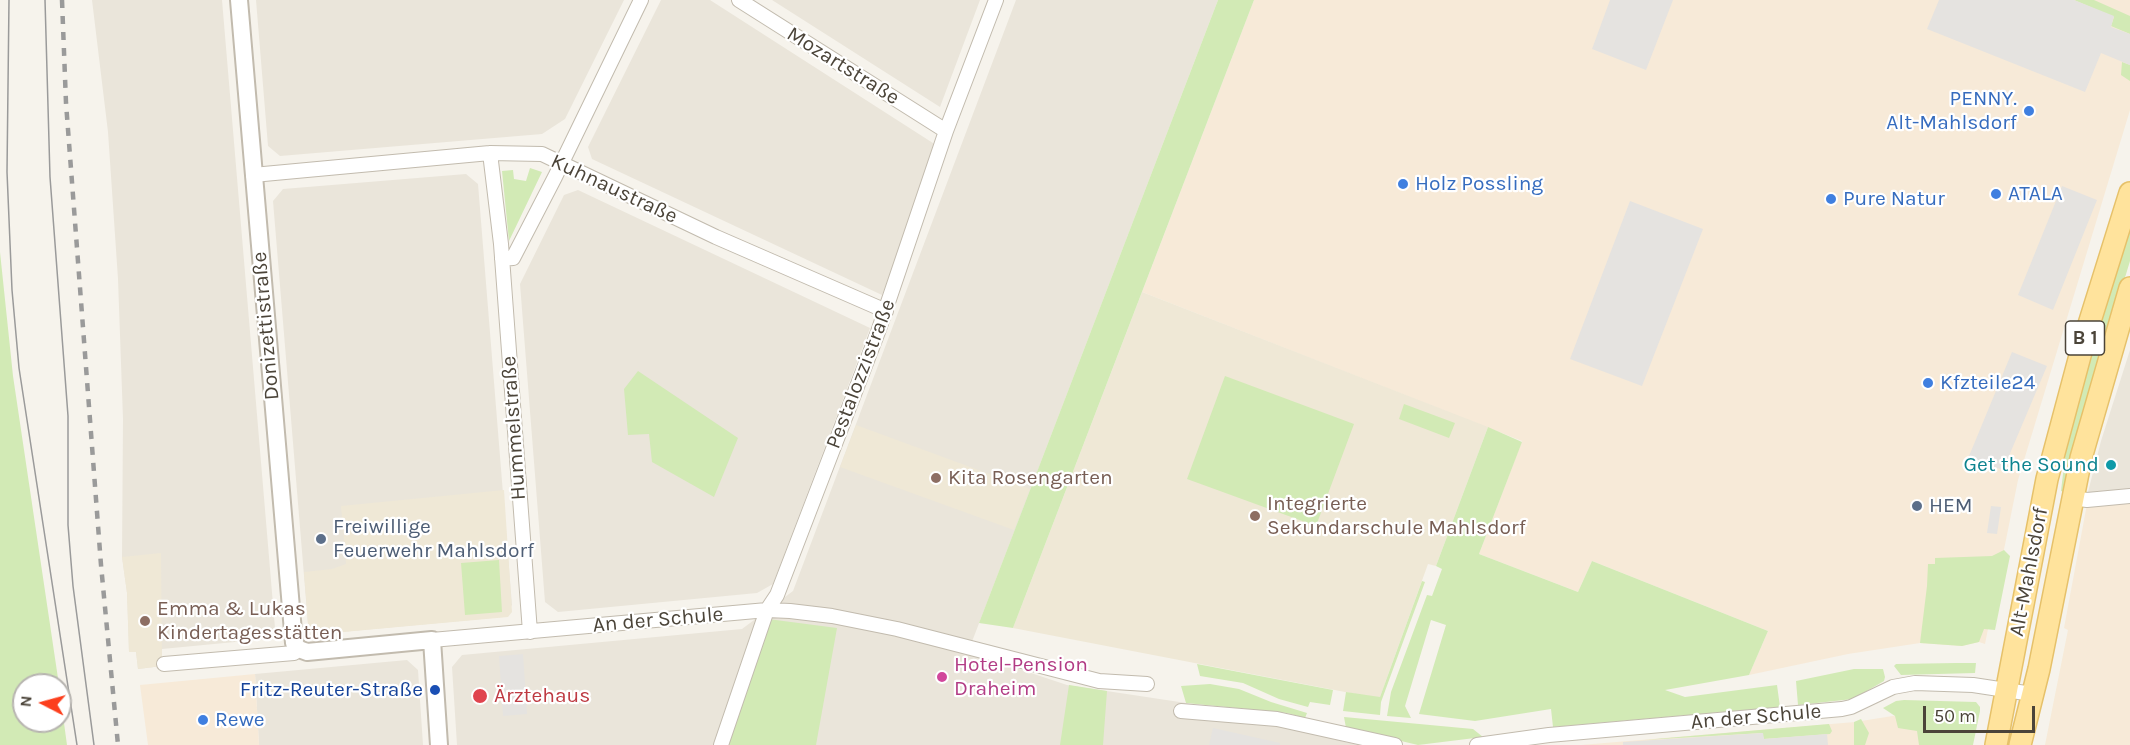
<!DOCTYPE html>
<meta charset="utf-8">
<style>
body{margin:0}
#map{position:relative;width:2130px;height:745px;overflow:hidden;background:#f6f3ec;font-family:Karla,sans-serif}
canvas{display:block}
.north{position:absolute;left:12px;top:673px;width:60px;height:60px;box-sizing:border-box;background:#fff;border:2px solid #b7b4b0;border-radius:50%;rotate:276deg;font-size:16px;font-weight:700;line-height:24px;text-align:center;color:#4b4439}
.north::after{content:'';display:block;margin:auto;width:21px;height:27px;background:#fc3f1d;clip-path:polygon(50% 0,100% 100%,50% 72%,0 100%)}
.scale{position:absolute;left:1923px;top:706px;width:112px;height:27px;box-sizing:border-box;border:3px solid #4b4439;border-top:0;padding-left:8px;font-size:18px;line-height:21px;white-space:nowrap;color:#4b4439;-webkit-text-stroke:4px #fff;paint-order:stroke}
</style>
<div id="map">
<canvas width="2130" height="745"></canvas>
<div class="north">N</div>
<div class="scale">50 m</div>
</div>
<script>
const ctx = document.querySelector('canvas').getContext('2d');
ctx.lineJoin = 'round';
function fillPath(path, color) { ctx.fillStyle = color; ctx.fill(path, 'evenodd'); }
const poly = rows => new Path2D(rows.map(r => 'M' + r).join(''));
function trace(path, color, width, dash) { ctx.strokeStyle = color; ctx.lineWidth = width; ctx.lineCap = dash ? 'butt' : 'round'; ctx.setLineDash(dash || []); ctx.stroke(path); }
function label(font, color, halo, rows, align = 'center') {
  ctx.font = font + ' Karla,sans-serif'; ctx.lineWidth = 4.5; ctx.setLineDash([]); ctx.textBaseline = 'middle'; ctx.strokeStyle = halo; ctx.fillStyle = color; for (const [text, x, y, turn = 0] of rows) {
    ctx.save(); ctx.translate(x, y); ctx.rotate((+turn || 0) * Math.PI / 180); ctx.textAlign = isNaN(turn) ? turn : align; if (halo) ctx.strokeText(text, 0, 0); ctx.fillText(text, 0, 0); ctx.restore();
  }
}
const residential = poly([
 [92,0,222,0,275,628,266,639,162,649,162,666,138,669,136,652,129,652,127,593,122,557,123,419,118,279,108,132],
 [256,0,624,0,565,119,542,134,280,156,268,146],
 [661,0,710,0,936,145,911,221,882,295,592,159,588,147],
 [772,0,980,0,940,107],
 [1016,0,1218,0,968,652,1067,685,1186,703,1358,745,457,745,452,667,462,655,742,629,793,591],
 [466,174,478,184,512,605,503,617,320,634,308,624,273,201,283,189],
 [578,190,870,328,773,584,757,593,558,612,545,602,520,284,564,195],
 [2130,350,2130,492,2087,496,2101,441],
 [407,660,418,670,423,745,259,745,255,674]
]);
const commercial = poly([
 [1254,0,2130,0,2130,110,2018,480,1985,644,1979,642,1962,646,1920,643,1848,654,1749,675,1768,631,1592,561,1578,592,1479,554,1522,441,1142,292],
 [2130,501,2130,745,2045,745,2068,630,2064,628,2087,504],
 [255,674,259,745,148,745,140,685],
 [1905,714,1963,745,1581,745,1855,722]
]);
const education = poly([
 [1142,292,1488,427,1436,566,1428,564,1380,697,1371,697,1013,628],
 [856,425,1030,489,1014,530,840,467],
 [504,490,512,612,508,617,321,634,308,624,304,572,332,569,346,564,341,506],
 [161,553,162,666,138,669,136,652,129,652,127,593,122,557]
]);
const green = poly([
 [1218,0,1254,0,1013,628,979,623],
 [2074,0,2094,0,2130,16,2130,34,2111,26,2114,17],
 [2122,62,2130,65,2130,81,2121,75],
 [530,168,542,172,509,241,502,171,513,170,514,179,526,181],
 [2130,219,2130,261,2078,433,2065,492,2061,491,2068,431],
 [0,252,13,376,59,685,24,685,24,721,60,721,60,694,67,745,0,745],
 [638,371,738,438,714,497,652,462,649,434,628,435,624,389],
 [1225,376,1354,424,1316,526,1187,479],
 [1404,404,1455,423,1449,438,1399,419],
 [1488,427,1522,442,1479,554,1578,592,1592,561,1768,631,1749,675,1665,690,1685,697,1777,685,1780,707,1553,727,1551,709,1475,721,1419,714,1446,625,1431,620,1405,706,1411,718,1387,716,1391,692,1427,595,1432,596,1442,569,1436,566],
 [2004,550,2010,556,1995,630,1984,629,1979,642,1962,646,1920,643,1927,586,1928,564,1935,564,1935,558,1992,556],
 [499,560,502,612,465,615,461,563],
 [1422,581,1425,582,1381,702,1380,715,1343,711,1346,692,1380,697],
 [768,619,837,628,816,745,729,745],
 [1956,663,1976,663,1975,673,1901,675,1894,666,1896,664],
 [1197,664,1333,690,1330,705,1310,702,1308,707,1279,699,1243,683,1200,676],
 [1854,669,1883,669,1885,677,1884,681,1853,699,1798,705,1796,681],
 [1210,684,1239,689,1271,702,1307,713,1305,718,1287,713,1186,703,1181,686],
 [1069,685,1107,691,1103,745,1060,745],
 [1904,700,1976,702,1980,707,1980,711,1973,745,1919,745,1917,731,1898,728,1895,716,1883,708,1896,701],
 [1344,717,1473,729,1483,737,1418,745,1346,728],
 [1861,719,1869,733,1865,745,1854,745,1854,722],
 [1829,724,1832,731,1830,734,1764,739,1762,733,1644,740]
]);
const parking = poly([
 [1610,0,1673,0,1646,70,1592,49],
 [1939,0,2074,0,2114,16,2111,27,2130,34,2130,65,2101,53,2085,92,1927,29],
 [2062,186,2097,200,2053,310,2018,295],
 [1630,201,1703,229,1642,386,1570,359],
 [2012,352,2047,366,2003,470,1989,465,1985,467,1967,461],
 [1991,506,2001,507,1997,534,1987,533],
 [523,654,527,714,503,716,499,656],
 [1213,728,1280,743,1280,745,1209,745],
 [1763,733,1764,739,1827,734,1828,745,1623,745,1623,742]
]);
const minor = poly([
 [739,0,946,131],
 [490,153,501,244,530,632],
 [253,175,490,153,542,154,716,237,886,311],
 [502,259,513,258,555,177,641,0],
 [2072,498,2087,500,2130,496],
 [432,640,767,610,790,611,832,616,897,629,1099,681,1147,684],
 [164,664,294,653,299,649],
 [1181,711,1277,719,1395,745],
 [721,745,767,610,777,595,878,332,946,131,996,0],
 [1477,745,1549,735,1842,709,1851,707,1893,687,1915,683,1973,685,2032,694]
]);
const tertiary = poly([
 [239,0,294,643,299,649,307,652,432,640,439,745]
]);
const primary = poly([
 [1996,745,2047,479,2085,337,2130,193],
 [2020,745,2039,669,2081,458,2130,288]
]);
const tram = poly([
 [9,0,7,172,12,290,19,368,77,745],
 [45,0,50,177,68,416,68,525,73,586,94,745]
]);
const rail = poly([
 [62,0,66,103,101,565,118,745]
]);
const markers = [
 [2029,111,6,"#3f7fe0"],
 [1403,184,6,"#3f7fe0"],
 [1996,194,6,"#3f7fe0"],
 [1831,199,6,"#3f7fe0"],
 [1928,383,6,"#3f7fe0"],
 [2111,465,6,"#0f9aa8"],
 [936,478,6,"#8d6e63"],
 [1917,506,6,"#5c6f8a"],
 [1255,516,6,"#8d6e63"],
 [321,539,6,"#5c6f8a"],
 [145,621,6,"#8d6e63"],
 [942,677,6,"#d1479c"],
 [435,690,6,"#1a4fb4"],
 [480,696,8,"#e0444e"],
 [203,720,6,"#3f7fe0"]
];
const shields = [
 [2085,338,39]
];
const shieldNames = [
 ["B 1",2085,338]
];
const streetNames = [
 ["Mozartstraße",843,66,32],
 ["Kuhnaustraße",614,189,25],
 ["Donizettistraße",266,326,-95],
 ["Pestalozzistraße",861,374,-69],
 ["Hummelstraße",514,428,-94],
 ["Alt-Mahlsdorf",2029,572,-79],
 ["An der Schule",658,620,-5],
 ["An der Schule",1756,717,-5]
];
const shopNames = [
 ["PENNY.",2017,99,"right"],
 ["Alt-Mahlsdorf",2017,123,"right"],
 ["Holz Possling",1415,184],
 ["ATALA",2008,194],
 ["Pure Natur",1843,199],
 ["Kfzteile24",1940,383],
 ["Rewe",215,720]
];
const cultureNames = [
 ["Get the Sound",2099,465]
];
const educationNames = [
 ["Kita Rosengarten",948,478],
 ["Integrierte",1267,504],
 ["Sekundarschule Mahlsdorf",1267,528],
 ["Emma & Lukas",157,609],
 ["Kindertagesstätten",157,633]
];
const serviceNames = [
 ["HEM",1929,506],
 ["Freiwillige",333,527],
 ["Feuerwehr Mahlsdorf",333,551]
];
const hotelNames = [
 ["Hotel-Pension",954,665],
 ["Draheim",954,689]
];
const transitNames = [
 ["Fritz-Reuter-Straße",423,690]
];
const healthNames = [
 ["Ärztehaus",494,696]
];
fillPath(residential, '#eae5da');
fillPath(commercial, '#f7ead8');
fillPath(education, '#efe8d6');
fillPath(green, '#d2eab5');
fillPath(parking, '#e5e3e0');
trace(minor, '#c2bbae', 16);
trace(tertiary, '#c2bbae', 20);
trace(primary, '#e6c16a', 24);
trace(minor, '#fff', 14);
trace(tertiary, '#fff', 16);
trace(primary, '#ffe39c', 21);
trace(tram, '#9a9a9a', 1.5);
trace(rail, '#9a9a9a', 4.5, [8, 8]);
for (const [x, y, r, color] of markers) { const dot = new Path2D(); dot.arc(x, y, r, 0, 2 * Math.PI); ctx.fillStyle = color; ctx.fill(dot); trace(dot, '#fff', 2); }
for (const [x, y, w] of shields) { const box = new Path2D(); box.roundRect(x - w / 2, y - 17, w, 34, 4.5); ctx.fillStyle = '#fff'; ctx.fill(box); trace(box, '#4b4439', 1.5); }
label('bold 20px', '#4b4439', null, shieldNames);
label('21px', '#4b4439', '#fff', streetNames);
label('21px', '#366cbe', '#fff', shopNames, 'left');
label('21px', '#0d838f', '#fff', cultureNames, 'right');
label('21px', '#785e54', '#fff', educationNames, 'left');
label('21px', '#4e5e75', '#fff', serviceNames, 'left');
label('21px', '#b23c85', '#fff', hotelNames, 'left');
label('21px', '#164399', '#fff', transitNames, 'right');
label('21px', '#be3a42', '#fff', healthNames, 'left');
</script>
